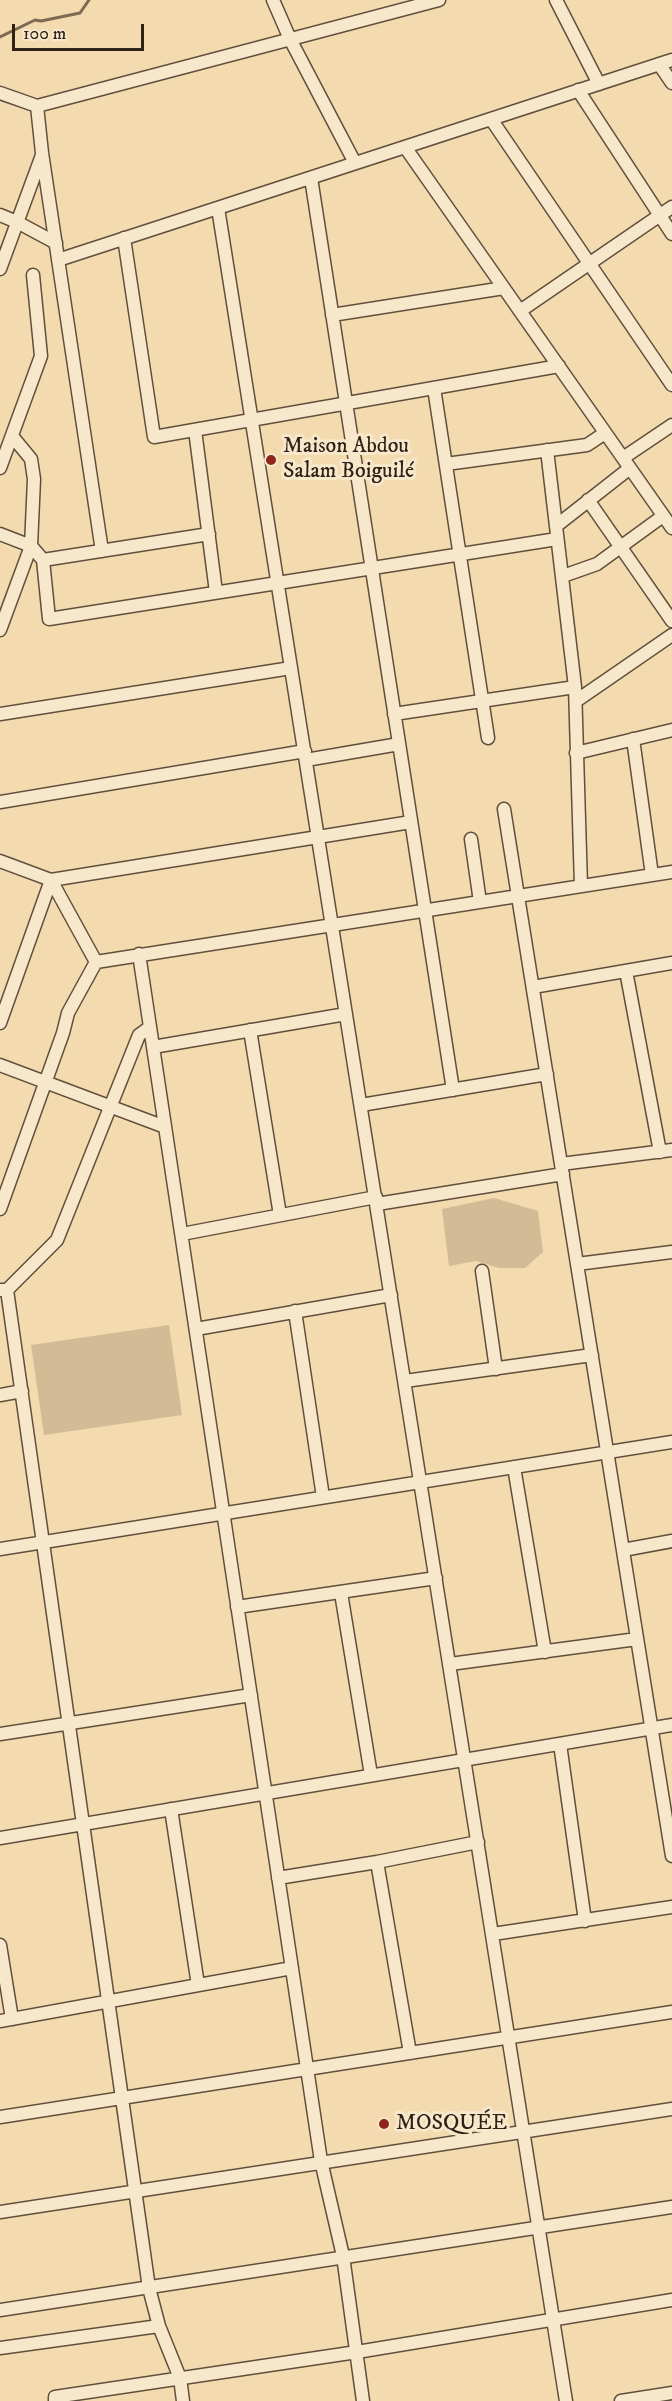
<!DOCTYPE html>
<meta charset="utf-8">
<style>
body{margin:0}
#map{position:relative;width:672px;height:2401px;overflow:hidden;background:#f3daaf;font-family:"IM FELL DW Pica",serif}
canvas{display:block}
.scale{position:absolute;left:12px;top:24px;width:132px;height:27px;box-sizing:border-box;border:3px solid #2f2116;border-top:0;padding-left:8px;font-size:18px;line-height:21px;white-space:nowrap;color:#2f2116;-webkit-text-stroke:4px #f7e7cb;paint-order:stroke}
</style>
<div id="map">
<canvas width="672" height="2401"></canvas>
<div class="scale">100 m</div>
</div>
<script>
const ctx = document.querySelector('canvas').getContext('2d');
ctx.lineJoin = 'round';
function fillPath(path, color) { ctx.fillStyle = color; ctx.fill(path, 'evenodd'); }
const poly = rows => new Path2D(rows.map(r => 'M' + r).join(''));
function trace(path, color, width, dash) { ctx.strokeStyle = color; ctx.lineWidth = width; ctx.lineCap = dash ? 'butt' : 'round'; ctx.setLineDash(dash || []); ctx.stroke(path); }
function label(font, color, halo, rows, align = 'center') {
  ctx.font = font + ' "IM FELL DW Pica",serif'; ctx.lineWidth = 6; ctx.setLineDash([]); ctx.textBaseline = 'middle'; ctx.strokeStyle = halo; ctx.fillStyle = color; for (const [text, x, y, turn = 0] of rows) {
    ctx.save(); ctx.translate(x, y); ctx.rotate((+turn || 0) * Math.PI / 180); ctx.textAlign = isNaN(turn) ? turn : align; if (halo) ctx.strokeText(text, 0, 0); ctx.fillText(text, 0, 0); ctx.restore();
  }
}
const green = poly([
 [494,1198,538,1211,543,1252,525,1268,499,1268,476,1261,449,1266,442,1209],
 [169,1325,182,1415,44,1435,31,1345]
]);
const stream = poly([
 [0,37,35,20,41,21,80,13,89,0]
]);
const minor = poly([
 [273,0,290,39,355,163],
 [556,0,599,84],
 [659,64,672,83],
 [578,90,672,234],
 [0,93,37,106,439,0],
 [37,106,42,153,102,551],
 [491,119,672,385],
 [405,147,672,528],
 [311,178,453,1090],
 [218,208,566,2401],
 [0,215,17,222,56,243],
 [124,238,154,437,559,366],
 [58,260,672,60],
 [0,269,42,155],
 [520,311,672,207],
 [332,315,504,288],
 [434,388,488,738],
 [195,430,216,592],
 [12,436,31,459,34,479,31,546,43,560,49,619,557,539],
 [547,450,575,687,581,886],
 [623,458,672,425],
 [446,464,587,445,605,433],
 [0,468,41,356,33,275],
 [588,500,672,621],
 [556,526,630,468],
 [0,534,31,546,0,630],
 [43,560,209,534],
 [563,576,597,564,663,516],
 [576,701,672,635],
 [0,714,291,668],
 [394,714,575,687],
 [633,739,652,875],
 [576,753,672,730],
 [306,760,399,744],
 [0,802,305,751],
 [504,809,672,1856],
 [471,839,480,902],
 [0,861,51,880,411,822],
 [51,880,96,962],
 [139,954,321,2161,343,2256,363,2401],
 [626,971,660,1152],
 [533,987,672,963],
 [0,1023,51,880],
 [250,1030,280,1215],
 [153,1047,346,1014],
 [0,1065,165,1127],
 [361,1105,547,1074],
 [561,1164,672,1150],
 [377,1204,563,1174],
 [0,1209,63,1033,68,1013,96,962,672,872],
 [182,1234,376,1197],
 [577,1264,672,1252],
 [482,1271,496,1369],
 [0,1290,7,1290,57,1240,139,1035,150,1027],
 [7,1290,149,2288,159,2326,180,2378,183,2401],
 [295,1311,323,1497],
 [196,1329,391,1295],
 [405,1381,592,1355],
 [0,1395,22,1391],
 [514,1467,545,1652],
 [0,1549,672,1442],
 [623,1550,672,1541],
 [341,1593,371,1775],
 [237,1607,436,1578],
 [450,1664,637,1639],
 [0,1734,251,1695],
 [560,1744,585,1921],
 [171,1809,198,1985],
 [0,1838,672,1725],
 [377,1862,410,2053],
 [278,1878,377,1862,478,1842],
 [493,1934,672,1907],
 [0,1945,12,2019],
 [0,2021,292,1968],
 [0,2117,672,2012],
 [0,2212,672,2109],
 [0,2310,672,2207],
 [0,2348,159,2326],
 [55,2401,55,2397,357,2352,672,2300],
 [621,2401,672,2393]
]);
const markers = [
 [271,460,6,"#8f2418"],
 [384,2124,6,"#8f2418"]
];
const poiNames = [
 ["Maison Abdou",283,447],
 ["Salam Boiguilé",283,472],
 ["MOSQUÉE",396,2124]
];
fillPath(green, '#d2bb95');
trace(stream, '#7c6a53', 3);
trace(minor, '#604f3c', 15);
trace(minor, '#f7e7cb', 12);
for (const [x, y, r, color] of markers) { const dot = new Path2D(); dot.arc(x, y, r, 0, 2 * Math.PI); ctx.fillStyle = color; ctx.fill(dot); trace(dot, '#f7e7cb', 2); }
label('22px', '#2f2116', '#f7e7cb', poiNames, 'left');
</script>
